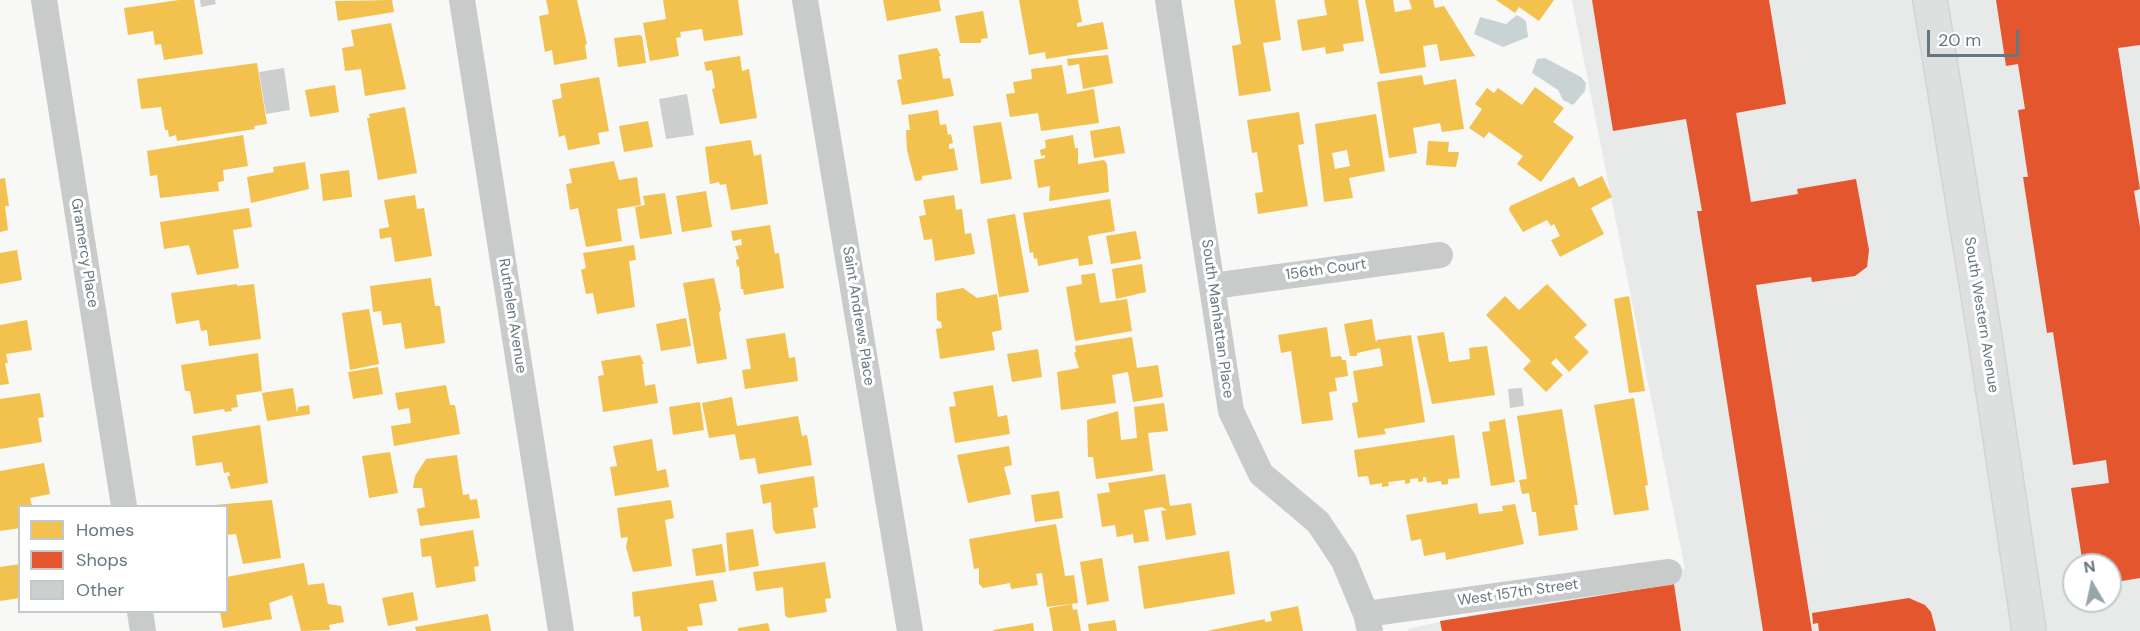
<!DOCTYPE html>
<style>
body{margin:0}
#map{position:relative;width:2140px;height:631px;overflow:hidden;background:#f8f8f7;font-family:"DM Sans",sans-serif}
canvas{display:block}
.legend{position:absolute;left:18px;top:505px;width:210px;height:108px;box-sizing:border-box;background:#fff;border:2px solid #c2c9cc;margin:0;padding:8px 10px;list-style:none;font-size:18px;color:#66787f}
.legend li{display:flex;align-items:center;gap:12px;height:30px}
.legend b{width:30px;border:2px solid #c2c9cc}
.north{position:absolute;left:2062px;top:553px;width:60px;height:60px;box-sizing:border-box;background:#fff;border:2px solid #c2c9cc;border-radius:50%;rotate:351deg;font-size:16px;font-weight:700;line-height:24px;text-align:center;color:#66787f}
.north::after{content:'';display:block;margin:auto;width:21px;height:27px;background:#99a5a9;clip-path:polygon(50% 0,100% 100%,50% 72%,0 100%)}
.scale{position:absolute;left:1927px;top:30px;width:92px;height:27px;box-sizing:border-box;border:3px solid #66787f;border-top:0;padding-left:8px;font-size:18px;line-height:21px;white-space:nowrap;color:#66787f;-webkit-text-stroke:4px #fff;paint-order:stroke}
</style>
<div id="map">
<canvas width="2140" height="631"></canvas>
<ul class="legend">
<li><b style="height:16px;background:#f2c14e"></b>Homes</li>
<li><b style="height:16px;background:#e4572e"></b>Shops</li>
<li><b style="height:16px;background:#cdcfcf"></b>Other</li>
</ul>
<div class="north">N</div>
<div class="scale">20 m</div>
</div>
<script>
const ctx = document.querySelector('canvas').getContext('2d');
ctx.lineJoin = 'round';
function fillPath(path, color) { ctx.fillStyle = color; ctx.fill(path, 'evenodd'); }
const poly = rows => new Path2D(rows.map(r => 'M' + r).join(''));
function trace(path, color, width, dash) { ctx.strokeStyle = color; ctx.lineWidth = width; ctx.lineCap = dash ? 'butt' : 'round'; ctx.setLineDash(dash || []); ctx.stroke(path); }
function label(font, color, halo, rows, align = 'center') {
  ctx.font = font + ' "DM Sans",sans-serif'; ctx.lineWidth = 6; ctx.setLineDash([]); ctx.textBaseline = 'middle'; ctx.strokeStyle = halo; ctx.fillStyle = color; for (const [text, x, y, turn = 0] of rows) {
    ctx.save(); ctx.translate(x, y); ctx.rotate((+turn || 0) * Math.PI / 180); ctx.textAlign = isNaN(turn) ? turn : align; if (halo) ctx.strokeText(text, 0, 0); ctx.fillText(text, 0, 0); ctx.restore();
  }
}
const built = poly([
 [1572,0,2140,0,2140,631,1408,631,1407,629,1685,569],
 [2074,565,2110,565,2110,601,2074,601]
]);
const water = poly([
 [1517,15,1526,21,1528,37,1503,47,1474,34,1480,17,1506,24],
 [1545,58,1581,77,1586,83,1585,91,1573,105,1563,100,1558,90,1532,73,1537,59]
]);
const homes = poly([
 [179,0,194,0,203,54,164,60,161,44,155,45,153,31,128,35,124,8],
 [392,0,394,12,338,21,335,1],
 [546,0,577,0,587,44,585,45,587,59,554,65,552,50,545,52,539,16,549,14],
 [663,0,738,0,743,35,704,41,702,29,680,32,681,37,676,38,679,56,650,61,643,23,666,19],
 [883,0,939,0,941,11,887,21],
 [1019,0,1078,0,1082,22,1077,23,1077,27,1103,22,1108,49,1046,59,1045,52,1029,55],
 [1234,0,1275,0,1281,40,1263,43,1271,91,1239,96,1232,46,1241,44],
 [1324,0,1358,0,1364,41,1343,44,1344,51,1326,54,1325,47,1302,51,1297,20,1327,15],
 [1365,0,1393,0,1395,12,1412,9,1409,0,1433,0,1435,8,1444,6,1475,56,1440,61,1437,44,1423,46,1426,67,1380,74],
 [1496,0,1554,0,1539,21,1519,7,1515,13],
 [983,11,988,38,981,39,981,43,960,43,955,16],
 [391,23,406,89,365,96,361,69,345,71,342,48,354,46,351,30],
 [639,35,642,36,646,63,618,67,614,38],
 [937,48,941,56,939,56,943,79,950,78,954,96,902,105,897,80,902,79,898,55],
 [1108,55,1113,83,1083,89,1079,64,1068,66,1067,59],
 [740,56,742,71,749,69,757,118,720,124,712,89,715,88,712,70,706,71,704,62],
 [257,63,267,124,254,126,255,129,177,141,176,135,169,137,168,130,165,130,161,107,141,109,137,79],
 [1062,65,1067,94,1094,89,1099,123,1041,131,1038,113,1010,117,1006,94,1015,93,1013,82,1032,79,1031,69],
 [1422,75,1424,85,1456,79,1464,129,1442,132,1440,123,1413,128,1417,153,1389,158,1377,82],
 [599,77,609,131,598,133,600,144,568,150,565,135,559,137,552,100,562,98,560,84],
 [335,85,339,112,310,117,305,90],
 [1535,87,1564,108,1553,122,1574,137,1541,182,1517,164,1523,156,1489,132,1484,138,1469,128,1482,109,1475,104,1487,88,1494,93,1498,88,1522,105],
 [405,107,417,173,378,180,367,118,370,118,369,114],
 [938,110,940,125,946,124,948,135,951,134,953,143,949,144,949,149,954,148,958,170,922,176,922,180,915,181,907,150,906,130,910,130,908,115],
 [1299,112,1304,144,1298,145,1308,206,1258,214,1255,193,1263,192,1257,152,1252,153,1247,120],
 [1376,114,1385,171,1349,178,1353,198,1324,202,1315,124],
 [1347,150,1350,166,1335,169,1332,153],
 [648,121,653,147,624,152,619,126],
 [1001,122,1012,179,981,184,973,126],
 [1120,126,1125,153,1094,158,1090,131],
 [243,135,248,166,223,170,224,181,218,182,219,191,160,198,157,175,150,176,147,151],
 [1073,135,1075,148,1078,148,1078,164,1104,160,1107,164,1109,192,1049,201,1050,186,1038,188,1034,160,1045,158,1045,155,1041,156,1040,150,1046,148,1045,140],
 [751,140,754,156,761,154,768,204,731,210,726,184,720,185,719,182,710,184,705,147],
 [1428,141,1449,142,1448,152,1459,152,1456,167,1426,165],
 [614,161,619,180,637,177,641,205,617,209,622,241,586,247,578,208,570,210,566,184,572,183,569,169],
 [305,162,309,189,251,203,247,177,274,172,273,167],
 [349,170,352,197,323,201,320,174],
 [1602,176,1612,197,1591,208,1604,234,1560,257,1551,240,1560,236,1554,224,1551,226,1547,220,1523,232,1509,210,1510,206,1574,177,1579,187],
 [5,178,9,206,5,206,8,230,0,232,0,179],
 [706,191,712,227,682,232,676,196],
 [665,193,672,234,640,239,635,207,645,205,643,196],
 [415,195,417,209,424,208,432,256,395,262,391,237,380,239,379,229,389,227,384,200],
 [954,195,956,210,962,209,965,234,971,233,975,254,935,261,932,239,924,240,919,216,926,215,923,200],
 [1110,199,1115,231,1088,236,1093,264,1079,266,1078,258,1038,266,1037,258,1034,259,1033,252,1030,253,1023,213],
 [249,208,252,227,233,230,239,268,197,275,189,245,164,249,160,222],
 [1015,214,1029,292,999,297,987,219],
 [770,225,775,254,779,253,784,288,744,295,743,289,741,289,739,266,737,267,736,260,739,259,735,246,742,245,741,239,733,241,731,231],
 [1136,231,1141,259,1111,264,1106,236],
 [634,245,636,260,629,261,635,307,597,314,593,293,586,294,581,270,586,268,583,253],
 [17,250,22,280,0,284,0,253],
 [1142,264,1146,292,1116,299,1112,269],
 [1095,273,1100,303,1127,299,1132,331,1075,341,1066,287,1082,284,1081,275],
 [431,278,435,306,440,306,445,343,405,349,401,323,383,325,381,311,373,312,370,286],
 [714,278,721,310,719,313,727,359,697,364,683,283],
 [237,284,237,286,254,284,261,339,209,346,207,330,201,331,199,320,176,324,171,293],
 [1547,284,1587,325,1574,337,1589,352,1569,372,1556,358,1551,363,1563,375,1546,392,1523,369,1531,361,1486,315,1505,296,1519,310],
 [963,288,977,298,997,294,1002,330,992,332,995,350,940,359,936,329,942,328,941,322,937,320,936,293],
 [1629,296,1645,391,1629,393,1614,299],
 [369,309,379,364,350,370,342,313],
 [686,318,691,346,661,351,656,324],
 [1372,319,1376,343,1377,340,1411,335,1425,422,1384,429,1386,434,1358,438,1352,403,1358,402,1353,371,1383,366,1380,348,1357,353,1357,356,1350,356,1344,324],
 [27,320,32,350,6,354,8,363,5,363,9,384,0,385,0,325],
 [1327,327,1331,357,1341,356,1342,360,1346,360,1348,376,1335,378,1337,391,1329,392,1333,420,1302,424,1291,351,1281,353,1278,335],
 [1444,332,1449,362,1470,359,1469,348,1487,346,1495,395,1432,404,1417,336],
 [785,333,789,358,795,357,798,381,745,389,742,370,751,369,746,339],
 [1132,337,1137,368,1158,365,1163,397,1133,402,1128,372,1112,375,1116,403,1061,410,1057,372,1079,368,1074,353,1076,352,1075,346],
 [1038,349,1042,377,1012,382,1007,354],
 [258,353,262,391,236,395,238,407,231,408,232,411,225,412,224,409,194,414,190,391,185,391,181,365],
 [640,355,644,364,642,364,645,386,655,384,658,403,603,412,598,376,604,375,601,361],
 [378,367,383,394,353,399,348,372],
 [446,385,450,405,455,405,460,434,394,446,391,426,411,423,409,408,398,410,395,393],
 [993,385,998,417,1007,415,1010,434,955,443,949,407,956,406,953,392],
 [293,388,297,413,298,407,309,405,310,414,267,421,262,393],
 [40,393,44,417,38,418,42,442,0,449,0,399],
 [732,397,737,426,798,416,802,436,807,435,812,465,758,474,755,458,740,460,735,434,709,438,702,403],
 [1634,398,1648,485,1645,486,1649,510,1614,515,1594,405],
 [700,402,704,430,673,435,669,407],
 [1164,403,1168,431,1148,433,1153,471,1096,479,1093,457,1088,457,1087,420,1118,411,1121,440,1137,438,1134,407],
 [1562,409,1578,505,1574,505,1578,530,1539,536,1536,512,1532,512,1529,493,1522,494,1519,480,1527,479,1517,416],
 [1505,419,1515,482,1491,486,1482,432,1490,431,1489,422],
 [260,425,268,483,231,489,227,476,230,476,229,472,224,473,222,462,196,466,192,436],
 [1454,435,1460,478,1448,479,1448,484,1442,485,1441,481,1427,483,1426,477,1423,477,1423,481,1418,482,1418,478,1410,479,1410,483,1405,484,1405,480,1388,482,1389,486,1382,487,1382,483,1370,485,1368,476,1358,477,1354,450],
 [652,439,657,471,666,469,669,487,615,496,610,467,617,466,613,446],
 [1009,446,1012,465,1004,467,1011,494,968,503,957,455],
 [390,452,398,493,369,498,362,456],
 [457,455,463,495,469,494,470,500,477,499,480,518,420,526,417,509,425,507,422,488,413,488,415,476,426,459],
 [44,463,50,494,30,498,32,506,20,506,20,528,0,531,0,471],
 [1165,474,1170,506,1191,503,1196,535,1166,540,1161,511,1167,510,1162,507,1144,510,1149,541,1134,543,1133,534,1117,537,1115,525,1102,527,1097,494,1110,492,1108,483],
 [814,476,818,507,813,508,816,528,776,534,773,529,771,502,763,504,760,485],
 [1059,491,1063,518,1035,522,1031,495],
 [272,500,281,558,243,564,236,534,226,535,226,506,214,505],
 [671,500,674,518,665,520,672,566,633,572,626,547,628,537,621,538,617,508],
 [1477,503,1479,514,1503,511,1502,506,1515,504,1524,544,1446,560,1445,552,1424,556,1421,539,1411,541,1406,515],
 [1056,524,1065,576,1074,575,1078,603,1047,607,1042,573,1036,574,1038,585,1011,589,1010,583,983,588,979,584,979,568,974,569,969,539],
 [753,529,759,566,729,571,726,533],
 [473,530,479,566,474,567,476,581,436,588,431,556,422,557,420,539],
 [722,544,726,572,696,576,692,549],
 [1229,551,1235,594,1144,609,1138,566],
 [1102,558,1109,601,1087,605,1080,562],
 [825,562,831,598,825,599,827,612,788,618,785,615,783,587,756,591,753,572],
 [304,563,308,585,324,583,328,604,341,606,344,622,329,625,330,630,301,631,292,595,269,603,272,619,223,628,220,612,226,612,226,577],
 [20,564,20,598,0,601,0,567],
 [713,580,717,601,699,604,703,625,687,627,688,631,642,631,640,616,634,617,632,592],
 [413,592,418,620,388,626,382,598],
 [1072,604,1073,610,1077,609,1081,631,1053,631,1049,608],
 [1298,606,1303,631,1207,631,1265,619,1265,622,1272,621,1270,612],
 [488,614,491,631,416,631,415,627],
 [1115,620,1117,631,1089,631,1088,624],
 [768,623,770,631,738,631,738,628],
 [1033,623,1034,631,994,631,993,630]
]);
const shops = poly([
 [1592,0,1769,0,1786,104,1736,113,1751,202,1798,194,1797,189,1856,179,1869,250,1867,267,1855,276,1812,282,1811,277,1756,285,1812,631,1763,631,1697,211,1702,211,1686,119,1613,131],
 [1996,0,2140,0,2140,45,2118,48,2140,189,2134,191,2140,227,2140,578,2110,583,2110,565,2083,565,2071,488,2109,483,2106,460,2073,465,2053,332,2047,333,2023,177,2028,177,2018,110,2025,109,2018,64,2006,66],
 [1674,584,1681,631,1442,631,1440,621],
 [1909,598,1925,605,1931,612,1936,631,1819,631,1818,623,1813,624,1812,613]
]);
const building = poly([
 [200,0,215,0,216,4,201,7],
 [284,68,290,110,266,114,259,72],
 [687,94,694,135,666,139,659,99],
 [1522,388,1524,406,1510,408,1508,389]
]);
const street = poly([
 [44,0,124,506],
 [462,0,561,631],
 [805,0,910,631],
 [1168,0,1231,411,1261,474,1318,522,1344,561,1366,614,1370,631],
 [1213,286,1440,255],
 [140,612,143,631],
 [1366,614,1669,572]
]);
const primary = poly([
 [1930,0,1985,338,2029,631]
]);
const streetNames = [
 ["Gramercy Place",84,253,81],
 ["156th Court",1326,270,-8],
 ["South Western Avenue",1981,315,81],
 ["Ruthelen Avenue",512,316,81],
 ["Saint Andrews Place",858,316,81],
 ["South Manhattan Place",1217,319,82],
 ["West 157th Street",1518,593,-8]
];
fillPath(built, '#e8e9e9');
fillPath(water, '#cad3d4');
fillPath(homes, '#f2c14e');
fillPath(shops, '#e4572e');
fillPath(building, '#cdcfcf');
trace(primary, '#d3d4d4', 36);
trace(street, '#c9cbcb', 26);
trace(primary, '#dedfdf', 33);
label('15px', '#66787f', '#fff', streetNames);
</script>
